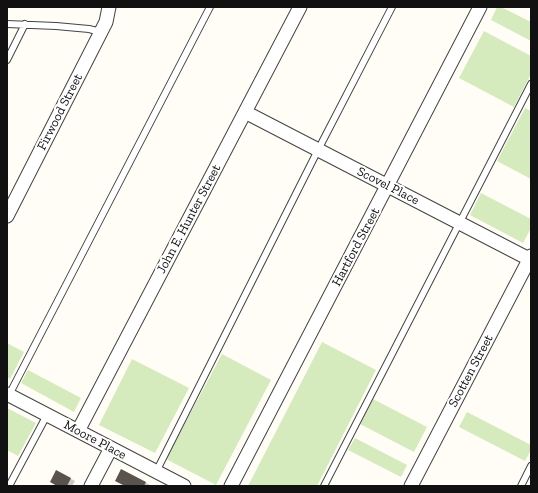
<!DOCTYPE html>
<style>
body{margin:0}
#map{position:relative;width:538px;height:493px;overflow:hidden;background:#fffdf5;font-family:"Zilla Slab",serif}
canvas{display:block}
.frame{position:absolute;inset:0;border:8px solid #111;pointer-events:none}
</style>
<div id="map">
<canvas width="538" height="493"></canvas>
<div class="frame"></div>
</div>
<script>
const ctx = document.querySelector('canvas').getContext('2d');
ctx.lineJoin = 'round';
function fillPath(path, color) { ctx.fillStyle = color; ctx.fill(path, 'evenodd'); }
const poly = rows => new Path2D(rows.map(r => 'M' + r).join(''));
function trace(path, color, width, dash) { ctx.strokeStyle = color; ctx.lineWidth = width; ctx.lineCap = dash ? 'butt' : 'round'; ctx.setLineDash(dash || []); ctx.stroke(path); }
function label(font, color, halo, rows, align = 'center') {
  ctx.font = font + ' "Zilla Slab",serif'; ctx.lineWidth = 4; ctx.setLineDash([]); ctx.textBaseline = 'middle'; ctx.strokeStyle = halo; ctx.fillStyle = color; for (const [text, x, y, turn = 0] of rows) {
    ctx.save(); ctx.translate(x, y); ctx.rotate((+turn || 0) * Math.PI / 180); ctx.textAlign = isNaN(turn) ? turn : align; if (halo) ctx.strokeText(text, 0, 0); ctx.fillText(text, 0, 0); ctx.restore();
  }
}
const green = poly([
 [497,7,501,7,531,22,531,41,491,20],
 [484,31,531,56,531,74,514,107,459,78],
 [525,108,531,111,531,179,497,161],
 [481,193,531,219,531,228,523,243,470,215],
 [322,342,376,370,317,486,248,486],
 [7,343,24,352,10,379,7,377],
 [222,354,271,380,216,485,166,459],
 [132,359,189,388,155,453,99,425],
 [28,370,81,398,74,412,21,383],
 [373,399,427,427,414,452,360,424],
 [7,408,36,423,18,456,7,450],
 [467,412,531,445,531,450,525,461,459,427],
 [355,438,407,465,401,477,348,450]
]);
const shadow = poly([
 [122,470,150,485,150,486,127,486],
 [57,471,75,481,72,486,59,486]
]);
const building = poly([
 [121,469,146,482,144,486,125,486,115,481],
 [56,470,71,478,67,486,57,486,50,482]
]);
const lane = poly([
 [7,24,56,26,89,29,101,32],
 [7,60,25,24],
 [9,395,210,7],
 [156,472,318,150,392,7],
 [9,486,47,415],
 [324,486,531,84],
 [521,486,531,466]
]);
const street = poly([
 [245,112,531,260],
 [7,216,106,22,109,7],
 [7,394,184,486],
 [78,431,300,7],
 [91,486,111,448],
 [231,486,480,7],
 [411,486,531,256]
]);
const streetNames = [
 ["Firwood Street",60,112,-63],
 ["Scovel Place",388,186,27],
 ["John E. Hunter Street",189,219,-62],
 ["Hartford Street",356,247,-62],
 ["Scotten Street",471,371,-62],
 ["Moore Place",95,440,28]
];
fillPath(green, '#d5ebbd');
fillPath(shadow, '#0003');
fillPath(building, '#5a524d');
trace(lane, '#444', 8);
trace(street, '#444', 15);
trace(lane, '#fff', 6);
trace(street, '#fff', 13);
label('13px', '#111', '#fff', streetNames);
</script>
